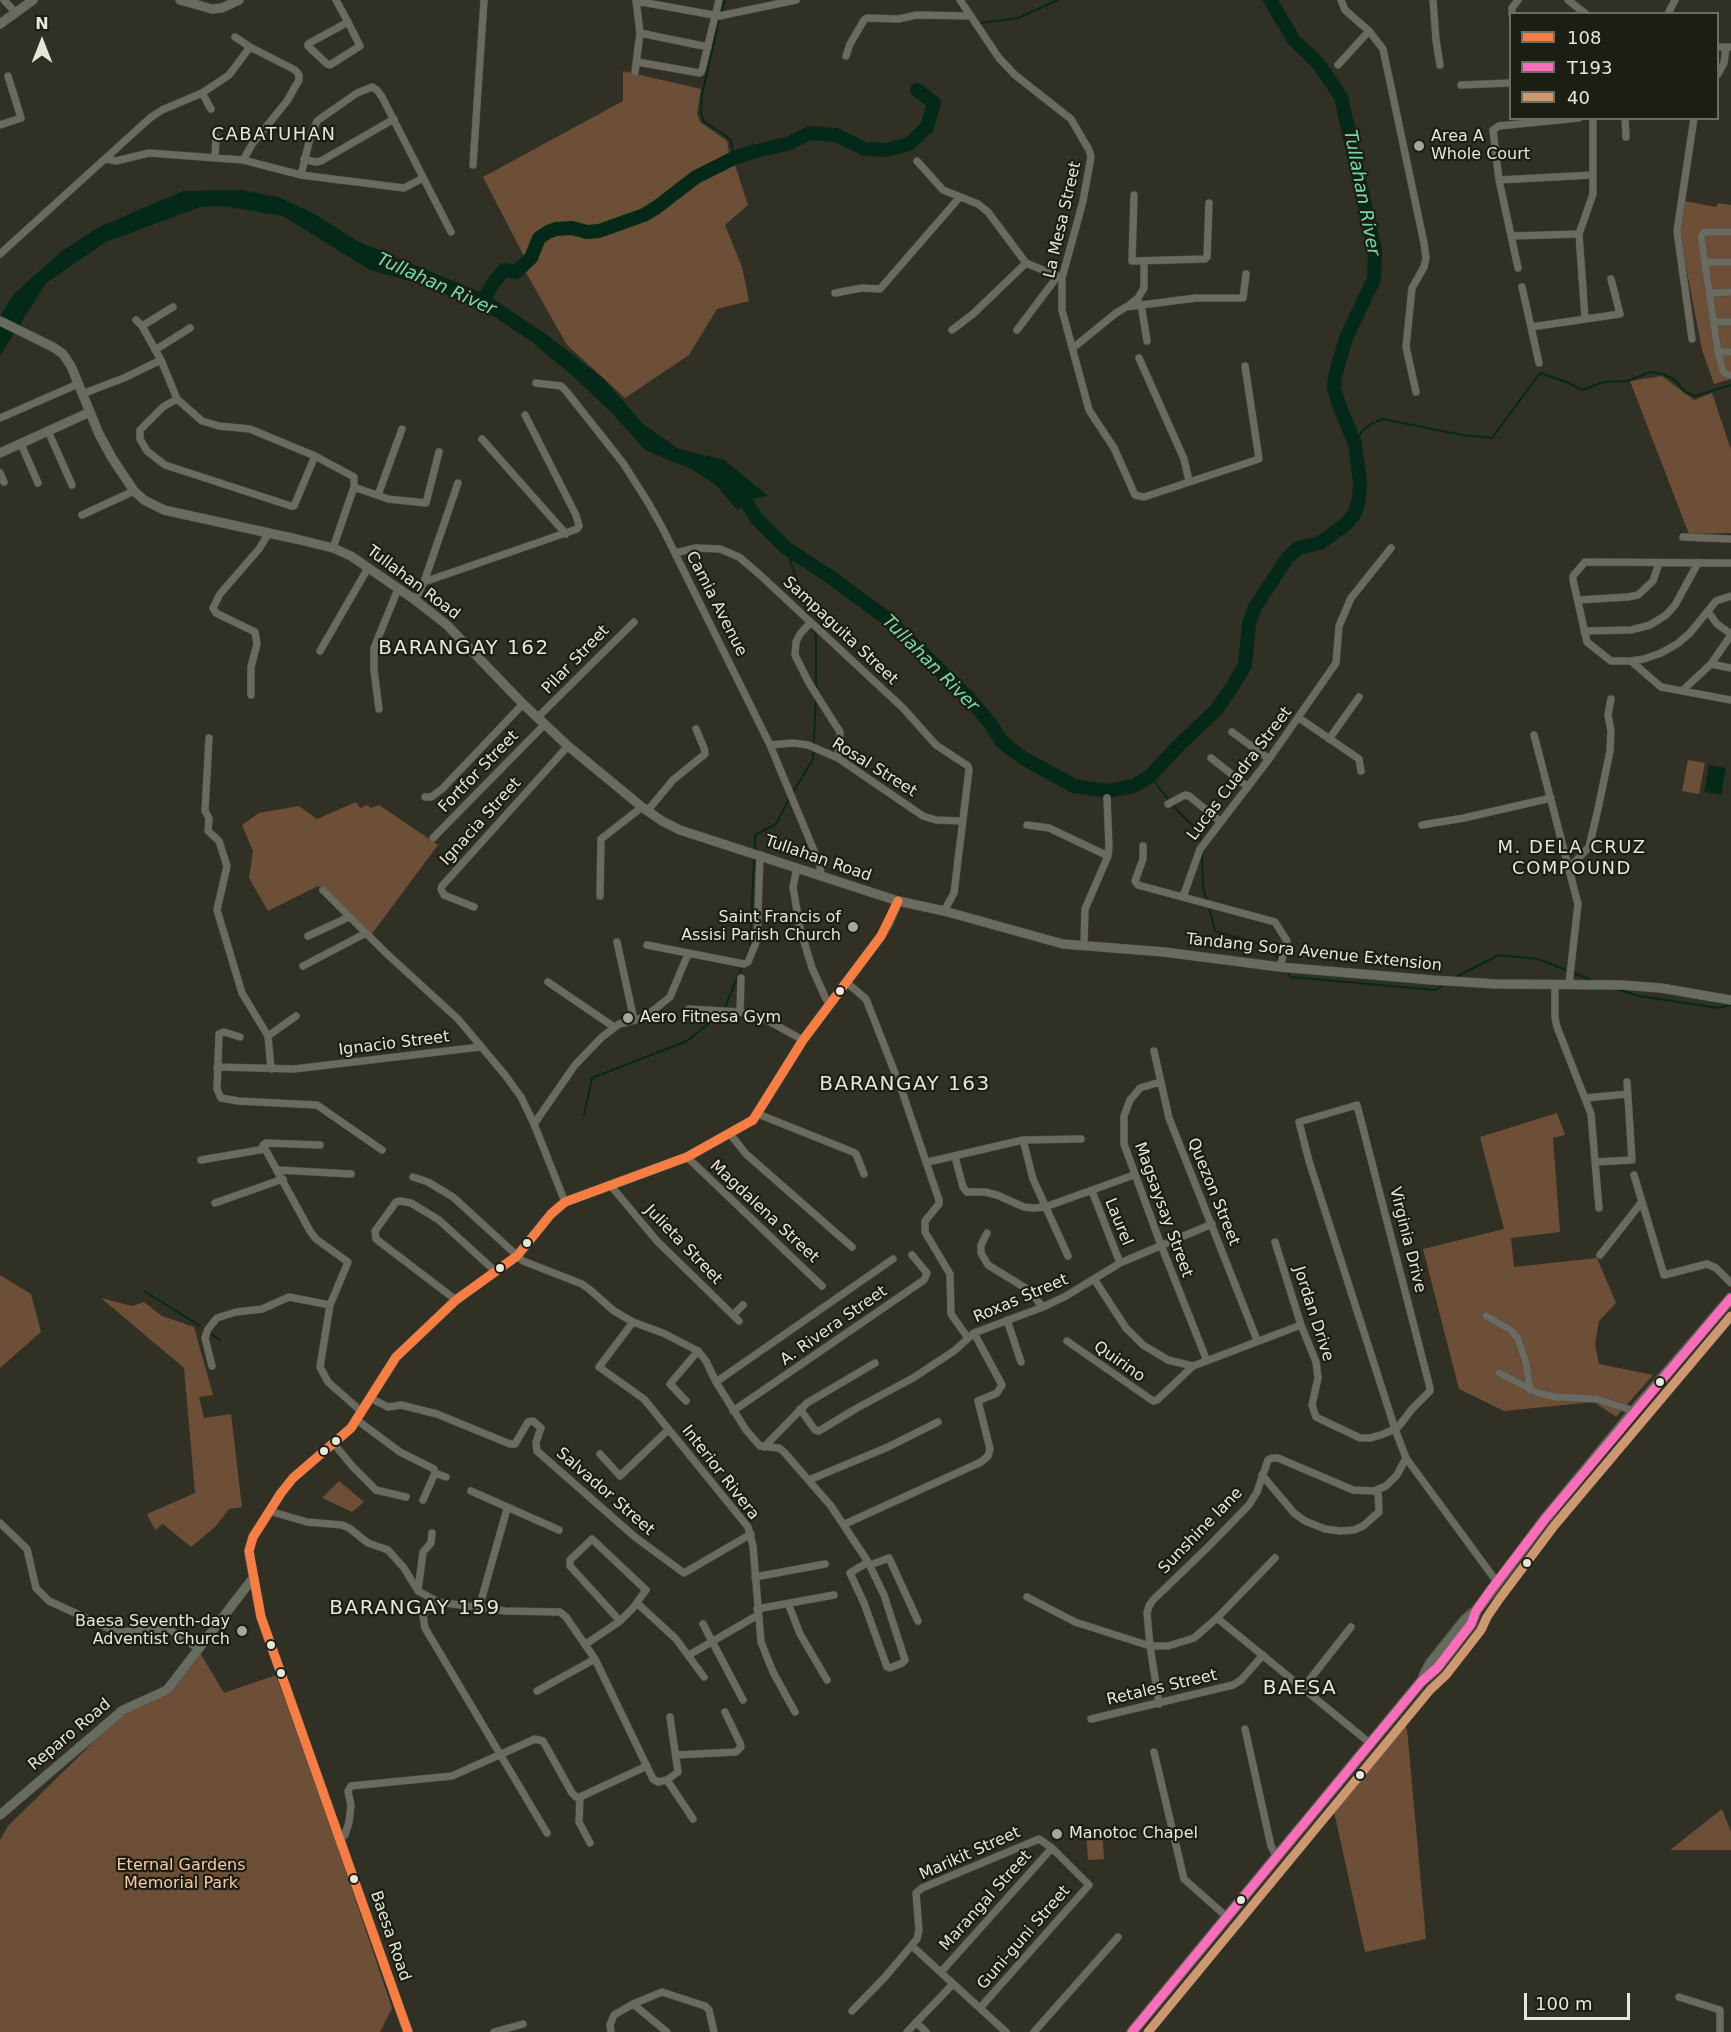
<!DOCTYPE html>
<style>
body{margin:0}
#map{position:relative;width:1731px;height:2032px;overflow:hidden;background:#303124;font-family:"DejaVu Sans",sans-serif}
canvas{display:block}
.legend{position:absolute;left:1509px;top:12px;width:210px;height:108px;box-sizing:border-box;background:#1c1d13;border:2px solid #6d6e62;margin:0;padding:8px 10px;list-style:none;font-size:18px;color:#e6e7d9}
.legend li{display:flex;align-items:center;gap:12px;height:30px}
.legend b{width:30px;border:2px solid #6d6e62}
.north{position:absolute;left:12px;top:12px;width:60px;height:60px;-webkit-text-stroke:4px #1c1d13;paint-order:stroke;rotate:0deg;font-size:16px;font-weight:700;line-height:24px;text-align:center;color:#e6e7d9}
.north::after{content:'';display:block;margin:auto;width:21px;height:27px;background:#e6e7d9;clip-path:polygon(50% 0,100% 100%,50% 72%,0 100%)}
.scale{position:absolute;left:1524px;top:1993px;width:106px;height:27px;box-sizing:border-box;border:3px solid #e6e7d9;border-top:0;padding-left:8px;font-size:18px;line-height:21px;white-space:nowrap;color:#e6e7d9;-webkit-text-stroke:4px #1c1d13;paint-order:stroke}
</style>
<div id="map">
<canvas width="1731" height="2032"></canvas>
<ul class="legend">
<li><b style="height:8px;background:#f77d43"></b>108</li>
<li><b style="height:8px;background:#fb6dba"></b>T193</li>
<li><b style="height:8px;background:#cd976f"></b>40</li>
</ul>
<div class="north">N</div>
<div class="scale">100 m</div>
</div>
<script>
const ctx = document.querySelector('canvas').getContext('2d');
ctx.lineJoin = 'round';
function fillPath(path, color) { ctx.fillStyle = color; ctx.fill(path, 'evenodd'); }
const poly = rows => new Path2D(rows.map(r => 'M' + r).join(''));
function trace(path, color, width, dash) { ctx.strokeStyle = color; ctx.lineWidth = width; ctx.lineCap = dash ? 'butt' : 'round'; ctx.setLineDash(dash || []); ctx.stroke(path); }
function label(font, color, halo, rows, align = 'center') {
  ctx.font = font + ' "DejaVu Sans",sans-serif'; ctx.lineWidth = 4.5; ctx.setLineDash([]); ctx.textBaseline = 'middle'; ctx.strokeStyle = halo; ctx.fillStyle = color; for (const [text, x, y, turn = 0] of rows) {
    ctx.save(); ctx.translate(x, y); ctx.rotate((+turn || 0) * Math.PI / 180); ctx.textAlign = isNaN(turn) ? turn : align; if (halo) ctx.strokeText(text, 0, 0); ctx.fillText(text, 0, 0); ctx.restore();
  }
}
const green = poly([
 [623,71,701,89,697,114,700,122,727,141,730,158,684,180,663,200,644,213,589,230,567,222,545,229,537,234,525,258,483,177,623,101],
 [734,162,748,205,725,225,742,267,749,301,717,309,689,355,625,398,567,345,524,269,534,258,539,243,549,234,567,230,584,236,598,235,642,220,693,181],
 [1684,201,1716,207,1718,203,1731,205,1731,379,1714,384,1702,350,1680,235],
 [1662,376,1694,400,1712,393,1731,450,1731,533,1689,534,1630,381],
 [1688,760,1705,763,1699,794,1682,791],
 [356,802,360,808,368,805,370,808,379,805,438,845,371,935,318,886,268,911,249,878,253,851,242,825,259,813,299,806,317,819],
 [1557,1113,1565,1135,1553,1138,1560,1232,1511,1238,1514,1267,1597,1258,1616,1303,1599,1321,1595,1344,1599,1364,1653,1375,1616,1417,1594,1402,1504,1411,1459,1389,1423,1249,1504,1229,1480,1137],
 [0,1275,31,1294,41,1332,0,1368],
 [101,1298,132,1306,144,1302,162,1316,194,1327,213,1395,199,1397,204,1418,231,1414,242,1507,229,1509,215,1527,191,1547,163,1524,155,1530,147,1514,195,1493,184,1368],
 [339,1481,364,1502,352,1512,322,1498],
 [199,1651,224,1693,276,1675,336,1842,392,2008,380,2032,0,2032,0,1840,8,1826,124,1712,168,1693],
 [1402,1721,1407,1729,1426,1939,1365,1952,1333,1807],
 [1722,1809,1731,1832,1731,1850,1670,1850],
 [1102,1828,1104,1859,1088,1860,1086,1829]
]);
const water = poly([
 [241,190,278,197,315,214,357,241,487,295,547,335,603,378,643,424,679,449,724,460,768,496,745,500,738,511,716,485,693,470,645,450,612,413,576,379,532,342,487,312,427,286,370,270,283,216,224,206,200,207,106,242,46,283,0,356,0,316,15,293,62,251,99,227,183,191],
 [1709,765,1726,768,1721,795,1704,792]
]);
const stream = poly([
 [721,14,725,0],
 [719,19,702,95,701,114,704,122,725,135,731,141,734,158],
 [981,23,1018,18,1058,0],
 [1355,444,1362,431,1371,424,1383,419,1462,435,1492,438,1540,373,1567,382,1582,390,1603,382,1628,381,1650,372,1663,374,1675,380,1685,392,1695,396,1731,385],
 [786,548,810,618],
 [813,629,816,636,816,689],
 [1150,776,1176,809,1200,833,1201,845],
 [792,794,813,759,816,697],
 [755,852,755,835,776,824,789,799],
 [1202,854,1203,887,1207,902],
 [1209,907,1215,931,1269,947,1280,961],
 [744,962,750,947,754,858],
 [1287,971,1291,977,1435,990,1444,985],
 [1456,977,1499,955,1538,959,1594,981],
 [1616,989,1639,996,1718,1008,1731,1005],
 [724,1009,742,967],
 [584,1115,592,1078,687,1041,721,1013],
 [144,1291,200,1326],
 [210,1333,220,1340]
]);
const river = poly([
 [482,302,494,282,504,270,516,272,531,258,539,238,548,232,556,229,572,228,587,232,599,231,644,215,657,207,696,177,734,158,756,151,787,144,810,133,836,135,865,149,886,150,909,144,927,127,934,103,917,90],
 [733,487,745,500,757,519,786,548,829,576,885,617,966,695,990,723,1002,742,1023,758,1074,786,1106,791,1134,786,1150,776,1177,747,1217,709,1234,684,1245,665,1249,624,1255,607,1288,557,1298,548,1320,543,1346,524,1355,513,1359,499,1360,482,1355,444,1338,402,1334,389,1335,376,1346,338,1374,279,1375,250,1341,97,1318,63,1294,40,1270,0]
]);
const streetTunnel = poly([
 [895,1073,902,1091]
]);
const street = poly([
 [4,0,15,12],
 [336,0,348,22,360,46,330,65,327,64,308,46,308,44,348,22],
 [960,0,999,58,1015,75,1071,119,1089,150,1091,157,1083,201,1062,278,1062,310,1089,410,1114,448,1135,495,1144,497,1259,459,1245,366],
 [1341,0,1345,10,1369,31,1383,49,1424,243,1426,258,1424,267,1412,288,1406,347,1416,392],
 [1433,0,1436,40,1440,65],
 [1568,0,1586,14],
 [636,1,719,16,796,0],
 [1512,14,1512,8,1518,0],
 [1668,14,1675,0],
 [640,33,708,47],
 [235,37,250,47,295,70,299,75,299,80,287,101,253,143,243,160],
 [1718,47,1731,47],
 [846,56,850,44,864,20,867,18,898,19,917,15,971,16],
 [637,62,700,73,702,70,719,0],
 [1338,65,1369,31],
 [635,72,640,33,636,0],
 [1718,74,1724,63,1726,47],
 [1461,85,1510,83],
 [202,93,211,109],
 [1625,118,1626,137],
 [0,125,21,118,8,76],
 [215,158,216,138],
 [106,159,116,161,149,153,243,160,301,175,404,188,423,178],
 [304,159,315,162,321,161,394,119],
 [917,161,943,190,978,204,988,212,1026,263,1062,278],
 [473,165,484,0],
 [301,175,310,138,317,121,357,93,372,87,377,90,382,97,451,232],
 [1499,180,1593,175],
 [1134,195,1132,261,1205,259,1207,257,1209,203],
 [1731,232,1704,232,1701,237,1718,352,1723,371,1726,374,1731,375],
 [1512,236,1579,234],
 [0,254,150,118,162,110,202,93,229,75,250,47],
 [1705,262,1731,262],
 [1518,268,1499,180,1493,130,1499,126,1579,118],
 [1522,287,1539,363],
 [835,293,862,288,880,289,959,198],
 [1710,293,1731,292],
 [1141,304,1147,341],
 [1128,306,1138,298,1144,288,1144,261],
 [1585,318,1579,234,1593,194,1593,118],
 [136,320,142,326,161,360,177,399,202,421,219,426,250,429,315,456,354,477,354,487,333,548],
 [1715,322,1731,322],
 [142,326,173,307],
 [1531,327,1620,314,1611,279],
 [952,330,973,314,1026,263],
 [1017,330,1057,277],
 [1692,339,1677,231,1694,118],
 [1073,348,1116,313,1126,307,1196,298,1243,298,1246,274],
 [155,350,190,328],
 [1718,352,1731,352],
 [1139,358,1184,459,1189,481],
 [536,383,561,386,566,391,623,463,649,504,663,529,770,745,820,865,821,877],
 [82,394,124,378,161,360],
 [177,399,163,407,140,430,140,439,147,451,165,465,291,506,294,506,315,456],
 [0,418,78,384],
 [48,431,72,485],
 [482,439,566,534],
 [21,444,38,483],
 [0,473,4,482],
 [354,487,388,499,426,503,439,452],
 [378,495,402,429],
 [82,515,134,491],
 [1683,537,1731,539],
 [675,553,696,548,720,549,739,557,759,574,903,708,936,745,968,766,969,770,954,893,944,911],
 [1731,563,1585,562,1573,576,1573,580,1587,642,1611,661,1631,661,1644,659,1661,653,1677,644,1690,633,1716,601,1731,596],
 [424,582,577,529,579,526,576,515,525,415],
 [415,600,424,582,458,483],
 [1578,600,1628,597,1638,595,1653,581,1659,563],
 [1709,613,1717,624,1731,634],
 [810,623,800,634,796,642,795,655,809,683,840,732,838,758],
 [1584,631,1631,630,1650,625,1666,615,1675,605,1698,563],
 [320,651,368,568],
 [1631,661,1661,687,1731,700],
 [1711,664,1731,668],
 [1682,691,1711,664,1731,635],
 [251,695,251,667,257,644,255,632,216,613,213,608,220,594,259,549,269,533],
 [379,709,374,670,374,648,398,589],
 [538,717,634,622],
 [1299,718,1359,759,1361,771],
 [1232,732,1269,759],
 [1534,735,1578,904,1569,984],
 [209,738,205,811,209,818,208,831,219,841,227,866,217,910,242,993,268,1036,271,1069],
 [1329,739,1359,697],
 [770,745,793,743,808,745,838,758,923,816,936,820,962,821],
 [1211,758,1248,787],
 [425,797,431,797,442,789,523,704],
 [1168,804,1185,795,1189,796,1221,822],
 [648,810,673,780,705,754,704,748,696,729],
 [1027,825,1049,828,1108,856],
 [1422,825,1464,818,1551,798],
 [433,838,545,724],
 [1143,846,1143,859,1135,881,1138,885,1275,922,1287,941,1280,967],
 [1570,867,1589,847,1598,809,1610,751,1611,731,1608,715,1611,699],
 [797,868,793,887,800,928,812,968,826,999,831,1004],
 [323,890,386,953,458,1019,505,1075,521,1097,534,1124,565,1202],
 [600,896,601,839,642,807],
 [1183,897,1200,849,1269,759,1336,663,1339,626,1351,598,1391,548],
 [474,907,444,895,441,889,442,886,568,746],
 [308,936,349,917],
 [617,942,634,1020],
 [647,945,744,964,748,962,757,940,760,855],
 [1084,946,1085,909,1108,856,1109,847,1107,798],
 [303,966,366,933],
 [548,982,614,1027],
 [846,982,866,999,895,1073],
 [1555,984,1555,1018,1557,1027,1591,1114,1599,1208],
 [689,1009,740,1012,763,1018,803,1040],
 [740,1012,741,978],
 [268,1036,296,1016],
 [240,1037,224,1032,219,1034,217,1089,221,1098,238,1101,317,1105,382,1150],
 [1154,1051,1169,1118,1257,1340],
 [217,1067,294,1069,480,1047],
 [1160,1082,1140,1088,1130,1100,1124,1116,1124,1144,1161,1245,1207,1361],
 [902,1091,939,1200,939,1204,925,1221,925,1232,950,1274,951,1314,968,1338],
 [1586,1098,1627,1094],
 [758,1114,853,1152,856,1154,864,1174],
 [534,1124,575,1065,602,1037,619,1024,639,1019,650,1013,670,997,688,954],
 [730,1134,746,1154,852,1247],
 [1023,1140,1033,1179,1068,1256],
 [320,1145,266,1143,263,1145,310,1231,316,1239,348,1262,330,1305,320,1367,328,1382,362,1412],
 [687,1157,822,1286],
 [955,1157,963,1187,967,1192,985,1192,997,1195,1024,1207,1034,1208,1045,1207,1134,1175],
 [201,1160,265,1149],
 [928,1162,1023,1140,1081,1139],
 [1596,1162,1632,1160,1627,1082],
 [278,1170,351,1174],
 [1634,1175,1664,1275,1707,1264,1716,1268,1731,1283],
 [413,1177,428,1182,453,1197,523,1261,582,1284,589,1289,614,1311,633,1322,663,1333,698,1351,706,1361,716,1382,746,1430,760,1446,779,1448,784,1452,831,1506,868,1562,884,1595,905,1660,902,1663,890,1668,887,1667,864,1603,850,1573,868,1562],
 [611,1186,657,1241,739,1321],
 [1092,1191,1120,1263],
 [215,1203,283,1179],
 [987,1233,981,1245,981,1253,988,1265,1027,1289,1043,1307],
 [1275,1242,1301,1325,1316,1362,1318,1378,1312,1405,1316,1417,1360,1438,1370,1438,1381,1435,1395,1429,1399,1426,1412,1409,1430,1391,1430,1388,1357,1105,1299,1122,1309,1161,1395,1429,1406,1458,1497,1582],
 [1600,1255,1641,1203],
 [1094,1279,1126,1328,1143,1345,1168,1360,1193,1366],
 [456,1300,376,1239,375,1231,396,1202,400,1201,411,1203,439,1220,496,1272],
 [733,1315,743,1305],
 [1486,1316,1511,1330,1518,1339,1526,1363,1530,1390],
 [1007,1320,1021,1362],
 [633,1322,599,1367,644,1399,748,1527,753,1546,761,1642,773,1672,795,1712],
 [1067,1341,1153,1401,1157,1400,1193,1366,1301,1325],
 [212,1366,205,1338,208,1329,217,1318,236,1312,262,1309,289,1297,330,1305],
 [1499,1373,1538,1393,1555,1397,1597,1399,1634,1411],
 [716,1382,893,1259],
 [370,1398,388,1407,401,1405,437,1414,510,1444,515,1444,528,1422,533,1421,541,1428,536,1442,537,1451,635,1537,684,1573,751,1534],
 [686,1401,670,1384,698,1351],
 [800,1409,815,1430,819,1431,857,1408,913,1378,954,1351,974,1333,1043,1307,1066,1296,1120,1263,1212,1224],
 [733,1411,924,1280,927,1273,912,1255],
 [357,1420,400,1452,434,1469,435,1473,423,1500],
 [334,1444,353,1467,376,1490,406,1497],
 [764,1447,807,1403,875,1363],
 [600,1454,620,1476,668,1430],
 [435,1473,446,1477],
 [1262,1475,1294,1513,1305,1521,1325,1529,1340,1531,1354,1530,1363,1526,1379,1512,1378,1491],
 [809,1480,888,1447,938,1422],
 [471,1491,559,1530],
 [269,1511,307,1522,342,1525,349,1528,368,1543,388,1550,404,1568,418,1591,438,1602,505,1611,560,1612,566,1617,595,1659,653,1779,658,1782,667,1780,678,1772,670,1717],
 [0,1523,27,1549,36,1588,49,1601,117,1632,169,1629,199,1649],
 [845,1524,981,1462,988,1456,990,1449,978,1401,997,1393,1002,1385,974,1333],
 [870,1565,889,1558,918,1621],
 [755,1577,825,1564],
 [418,1590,423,1552,431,1543,432,1533],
 [1027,1597,1075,1622,1150,1646,1168,1646,1194,1638,1217,1618,1275,1558],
 [432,1599,423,1616,425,1628,547,1833],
 [637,1603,676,1639,704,1677],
 [788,1603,800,1634,827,1680],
 [479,1608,507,1509],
 [757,1609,834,1595],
 [1217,1618,1371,1744],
 [703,1624,743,1700],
 [586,1644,620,1621,633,1608,646,1590,592,1539,570,1560,570,1566,620,1621],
 [689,1655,758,1615],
 [1303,1688,1351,1627],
 [537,1691,595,1659],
 [1159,1704,1150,1646,1147,1613,1149,1606,1153,1600,1207,1548,1249,1505,1257,1492,1268,1460,1272,1458,1278,1458,1353,1490,1374,1491,1386,1486,1397,1475,1406,1458],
 [1091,1719,1233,1685,1241,1680,1263,1655],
 [1245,1729,1271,1846,1277,1857],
 [1154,1752,1184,1879,1227,1917],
 [676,1755,736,1752,741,1747,740,1743,725,1712],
 [667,1780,693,1819],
 [580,1797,579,1822,590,1843],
 [340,1838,345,1835,349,1822,351,1805,348,1791,351,1786,452,1776,535,1739,543,1741,572,1793,576,1797,580,1797,647,1766],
 [912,1946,1006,2032],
 [941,1972,1052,1848],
 [1679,1997,1720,2010,1720,2032],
 [633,2004,667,2032],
 [852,2011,885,1977,917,1939,919,1930,916,1893,922,1888,1039,1839,1052,1848,1089,1885,980,2008],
 [916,2022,926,2032],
 [494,2032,523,2024],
 [611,2032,610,2025,614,2015,633,2004,662,1992,705,2006,709,2010,714,2032],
 [907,2032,953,1984],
 [1034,2032,1118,1937]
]);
const secondary = poly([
 [180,0,212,9,222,8,239,0],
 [0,24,33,0],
 [0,321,53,347,63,354,71,366,99,434,112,458,134,491,144,500,164,510,296,539,333,548,351,556,415,600,447,625,523,704,568,746,642,807,662,821,680,830,898,901,944,911,1063,944,1164,952,1280,967,1432,980,1496,984,1622,985,1661,988,1731,1000],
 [0,453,90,412],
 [0,1815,123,1710,167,1690,253,1578],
 [408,2032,261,1617,250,1558,249,1551,253,1537,281,1493,293,1478,351,1428,396,1357,456,1300,517,1256,551,1214,565,1202,687,1157,753,1120,803,1040,881,936,889,922,898,901]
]);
const primary = poly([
 [1424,1676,1430,1664,1465,1620,1476,1611,1545,1519,1634,1411,1731,1298],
 [1132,2032,1421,1682,1437,1668,1471,1624,1476,1611]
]);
const bus1 = poly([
 [408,2032,261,1617,249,1551,253,1537,281,1493,293,1478,351,1428,396,1357,456,1300,517,1256,551,1214,565,1202,687,1157,753,1120,803,1040,881,936,898,901]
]);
const bus2 = poly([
 [1132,2032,1421,1682,1437,1668,1471,1624,1476,1611,1490,1591,1545,1519,1731,1298]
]);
const bus3 = poly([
 [1148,2032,1430,1690,1446,1675,1481,1630,1487,1617,1500,1598,1554,1526,1731,1316]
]);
const markers = [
 [1419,146,6,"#a6a79a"],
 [853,927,6,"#a6a79a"],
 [840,991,5,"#e6e7d9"],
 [628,1018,6,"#a6a79a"],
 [527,1243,5,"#e6e7d9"],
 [500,1268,5,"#e6e7d9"],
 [1660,1382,5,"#e6e7d9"],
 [336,1441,5,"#e6e7d9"],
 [324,1451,5,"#e6e7d9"],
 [1527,1563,5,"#e6e7d9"],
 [242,1631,6,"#a6a79a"],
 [271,1645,5,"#e6e7d9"],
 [281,1673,5,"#e6e7d9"],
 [1360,1775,5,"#e6e7d9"],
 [1057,1834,6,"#a6a79a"],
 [354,1879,5,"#e6e7d9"],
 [1241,1900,5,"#e6e7d9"]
];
const poiNames = [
 ["Area A",1431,137],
 ["Whole Court",1431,155],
 ["Saint Francis of",841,918,"right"],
 ["Assisi Parish Church",841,936,"right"],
 ["Aero Fitnesa Gym",640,1018],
 ["Baesa Seventh-day",230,1622,"right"],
 ["Adventist Church",230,1640,"right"],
 ["Manotoc Chapel",1069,1834]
];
const streetNames = [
 ["La Mesa Street",1063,220,-77],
 ["Tullahan Road",413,583,37],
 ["Camia Avenue",716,604,63],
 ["Sampaguita Street",840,631,43],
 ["Pilar Street",576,660,-46],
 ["Rosal Street",874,768,32],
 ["Fortfor Street",479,772,-46],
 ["Lucas Cuadra Street",1240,774,-53],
 ["Ignacia Street",481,822,-48],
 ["Tullahan Road",818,859,19],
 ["Tandang Sora Avenue Extension",1314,953,6],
 ["Ignacio Street",394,1044,-7],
 ["Quezon Street",1213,1192,68],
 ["Magsaysay Street",1163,1210,70],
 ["Magdalena Street",764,1212,43],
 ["Laurel",1118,1222,68],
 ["Virginia Drive",1407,1240,76],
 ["Julieta Street",683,1245,46],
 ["Roxas Street",1021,1299,-23],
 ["Jordan Drive",1313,1314,72],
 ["A. Rivera Street",834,1326,-35],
 ["Quirino",1119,1362,35],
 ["Interior Rivera",720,1473,52],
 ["Salvador Street",605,1492,41],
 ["Sunshine lane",1201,1531,-46],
 ["Retales Street",1162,1688,-13],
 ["Reparo Road",70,1735,-40],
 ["Marikit Street",970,1854,-24],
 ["Marangal Street",986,1901,-48],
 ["Baesa Road",390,1936,71],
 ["Guni-guni Street",1024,1938,-49]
];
const parkNames = [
 ["Eternal Gardens",181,1866],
 ["Memorial Park",181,1884]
];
const neighbourhoodNames = [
 ["CABATUHAN",274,135],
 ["M. DELA CRUZ",1572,848],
 ["COMPOUND",1572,869]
];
const waterNames = [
 ["Tullahan River",1361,193,79],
 ["Tullahan River",436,285,24],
 ["Tullahan River",930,664,45]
];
const quarterNames = [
 ["BARANGAY 162",464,649],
 ["BARANGAY 163",905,1085],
 ["BARANGAY 159",415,1609],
 ["BAESA",1300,1689]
];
fillPath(green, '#6d4f37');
fillPath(water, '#042918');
trace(stream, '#042918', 2);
trace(river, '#042918', 14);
trace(streetTunnel, '#4b4c3f', 7, [7, 3.5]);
trace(street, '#4d4d42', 8);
trace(secondary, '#4d4d42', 10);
trace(primary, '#4d4d42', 12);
trace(street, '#6a6a60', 7);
trace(secondary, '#686b5f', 9);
trace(primary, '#676b5d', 10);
trace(bus1, '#f77d43', 9);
trace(bus2, '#fb6dba', 9);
trace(bus3, '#cd976f', 9);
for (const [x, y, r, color] of markers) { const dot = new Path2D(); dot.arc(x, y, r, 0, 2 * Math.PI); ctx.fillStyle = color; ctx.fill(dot); trace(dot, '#1c1d13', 2); }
label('16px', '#e6e7d9', '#1c1d13', poiNames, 'left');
label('16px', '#e6e7d9', '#1c1d13', streetNames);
label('16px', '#fac8a3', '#1c1d13', parkNames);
ctx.letterSpacing = '1.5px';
label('18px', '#e6e7d9', '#1c1d13', neighbourhoodNames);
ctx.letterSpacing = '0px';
label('italic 18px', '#71dda9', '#1c1d13', waterNames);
ctx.letterSpacing = '1.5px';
label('20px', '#e6e7d9', '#1c1d13', quarterNames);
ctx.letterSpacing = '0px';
</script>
